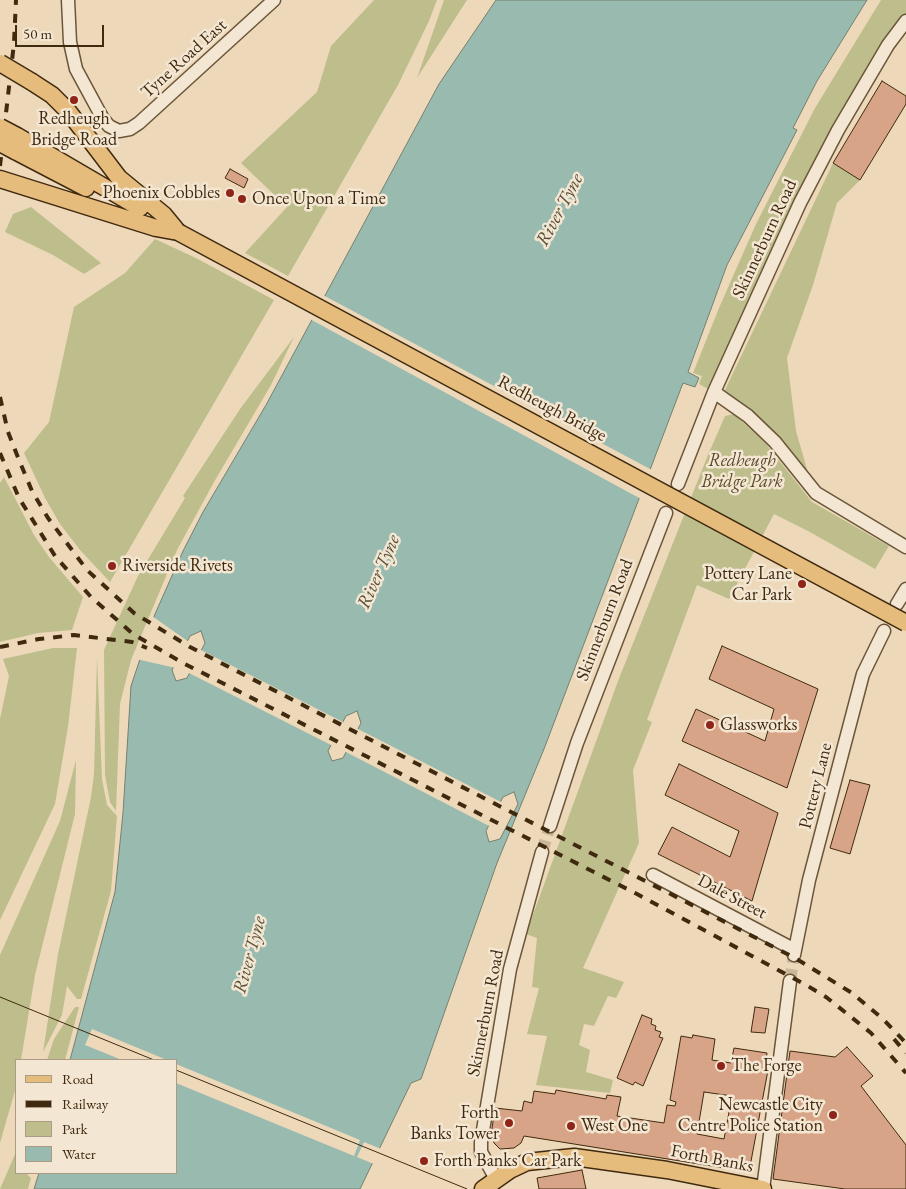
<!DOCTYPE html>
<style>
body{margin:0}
#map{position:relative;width:906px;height:1189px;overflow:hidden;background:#edd9ba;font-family:"EB Garamond",serif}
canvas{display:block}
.legend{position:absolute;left:15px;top:1059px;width:162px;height:115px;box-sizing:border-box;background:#f3e6d2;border:1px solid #ab9b84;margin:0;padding:6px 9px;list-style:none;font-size:15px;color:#402a0f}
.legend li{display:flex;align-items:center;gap:10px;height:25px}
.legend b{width:25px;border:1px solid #ab9b84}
.scale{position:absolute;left:15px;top:25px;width:89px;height:22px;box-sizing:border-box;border:2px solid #402a0f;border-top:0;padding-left:6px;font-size:15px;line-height:18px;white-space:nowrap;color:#402a0f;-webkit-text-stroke:4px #f3e6d2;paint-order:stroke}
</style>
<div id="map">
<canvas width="906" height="1189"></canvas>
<ul class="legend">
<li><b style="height:6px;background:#e6bc7d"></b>Road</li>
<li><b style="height:6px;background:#402a0f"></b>Railway</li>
<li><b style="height:14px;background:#bdbe8c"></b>Park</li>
<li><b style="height:14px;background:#99baaf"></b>Water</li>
</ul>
<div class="scale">50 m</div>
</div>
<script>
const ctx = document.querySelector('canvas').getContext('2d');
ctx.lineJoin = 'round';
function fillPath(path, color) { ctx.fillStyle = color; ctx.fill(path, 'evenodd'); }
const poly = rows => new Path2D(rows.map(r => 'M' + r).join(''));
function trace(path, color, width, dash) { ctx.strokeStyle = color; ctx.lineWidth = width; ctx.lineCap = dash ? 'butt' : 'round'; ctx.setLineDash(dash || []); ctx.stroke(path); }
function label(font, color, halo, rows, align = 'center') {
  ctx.font = font + ' "EB Garamond",serif'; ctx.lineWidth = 5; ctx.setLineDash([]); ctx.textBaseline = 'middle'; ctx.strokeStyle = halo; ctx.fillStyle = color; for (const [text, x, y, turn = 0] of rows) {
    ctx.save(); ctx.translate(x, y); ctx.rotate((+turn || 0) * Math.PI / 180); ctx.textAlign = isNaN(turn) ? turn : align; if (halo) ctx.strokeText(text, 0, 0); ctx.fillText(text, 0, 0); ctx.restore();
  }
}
const green = poly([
 [374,0,437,0,429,21,398,85,288,276,245,253,287,207,241,163,317,92,331,46],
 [444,0,467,0,417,78],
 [881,0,906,0,906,21,838,130,714,392,699,384,702,376,693,373,719,308,756,224,815,108],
 [833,163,860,180,837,203,813,285,787,358,796,431,811,483,724,392],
 [31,207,101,263,84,274,53,255,5,232,13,214],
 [155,239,196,258,274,300,110,582,80,550,60,524,45,498,24,453,49,422,74,307,125,273],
 [294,337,271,385,214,482,177,550,131,660,120,704,116,811,110,802,105,775,104,650,138,576,185,498,183,496,240,409],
 [734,414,766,444,812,502,889,546,875,569,810,532,774,514,729,599,697,585,647,720,652,722,633,770,639,843,583,968,624,982,616,998,608,996,594,1026,584,1024,579,1045,590,1050,586,1072,613,1080,610,1093,536,1085,547,1036,527,1034,539,988,532,987,537,938,526,934,618,681,708,455,725,416],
 [4,477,34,535,49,557,83,597,72,630,38,633,0,642,0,483],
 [53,648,77,648,68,727,55,804,0,920,0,719,9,676,3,659],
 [97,657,102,779,107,805,117,816,111,891,81,999,77,999,67,986,62,1015,43,1052,58,954,91,797,94,774],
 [76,760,75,814,35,975,21,1060,16,1060,16,1087,0,1143,0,955,60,821],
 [75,1007,79,1007,65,1060,47,1060,54,1039],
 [16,1152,16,1173,26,1173,31,1178,28,1189,0,1189]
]);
const water = poly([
 [496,0,867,0,817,81,793,128,797,130,727,265,688,372,699,378,695,387,683,383,544,749,497,863,421,1079,411,1083,360,1189,34,1189,39,1173,176,1173,176,1060,70,1060,115,892,123,813,131,686,155,614,183,551,203,512,266,405,439,84,496,0],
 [201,631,205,643,187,678,176,681,172,670,190,636,201,631],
 [357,711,361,723,343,758,332,761,328,751,346,716,357,711],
 [514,792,518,804,500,839,489,842,486,831,503,797,514,792]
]);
const pier = poly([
 [321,294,652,470,641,499,308,318],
 [152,616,189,642,176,668,136,659],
 [199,649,345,723,333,746,187,672],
 [356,728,503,803,491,827,344,751],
 [92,1029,167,1060,122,1060,85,1045],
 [176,1064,360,1140,354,1156,176,1083],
 [364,1142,384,1150,376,1165,357,1157]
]);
const building = poly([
 [882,81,906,96,906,104,860,180,833,163,882,81],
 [230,169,248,179,244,188,225,178,230,169],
 [722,646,818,689,787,788,682,741,696,709,765,741,774,709,709,679,722,646],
 [679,764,778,813,752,901,658,854,672,827,730,857,739,831,665,795,679,764],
 [850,780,870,785,850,854,830,848,850,780],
 [755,1007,769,1009,765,1033,751,1032,755,1007],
 [642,1015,652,1019,651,1024,656,1026,655,1030,661,1032,659,1037,663,1038,643,1086,635,1082,633,1085,617,1078,642,1015],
 [693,1035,715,1039,712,1060,731,1063,734,1048,767,1053,765,1069,768,1070,749,1172,524,1136,521,1143,514,1148,500,1149,494,1143,491,1135,495,1108,522,1111,524,1101,532,1103,534,1091,555,1094,556,1090,606,1099,607,1095,621,1097,617,1116,664,1123,667,1105,675,1106,676,1102,670,1100,681,1036,692,1038,693,1035],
 [704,1092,732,1096,724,1139,697,1134,704,1092],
 [847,1047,873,1076,861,1086,906,1145,906,1189,845,1189,773,1179,790,1051,835,1057,847,1047],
 [582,1170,586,1189,539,1189,537,1178,582,1170]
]);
const minorTunnel = poly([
 [542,852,550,826],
 [790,981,794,955]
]);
const minor = poly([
 [68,0,70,42,76,69,103,119,109,126,119,131,130,129,139,123,274,0],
 [714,392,748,416,775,442,816,493,906,547],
 [678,484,714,392,800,203,838,130,888,45,906,21],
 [897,604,906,589],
 [550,826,577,743,666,513],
 [653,875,795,950],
 [794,955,809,880,863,674,884,631],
 [496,1179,481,1152,481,1142,510,969,542,852],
 [763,1189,790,981]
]);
const major = poly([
 [32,82,52,95,68,111,119,178,164,215,178,232],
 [17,136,140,208],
 [15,151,86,188],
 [0,179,156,228,178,232],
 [483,1189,510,1170,527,1162,574,1157,667,1170,763,1189]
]);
const tram = poly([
 [0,997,154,1060],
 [176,1070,467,1189]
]);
const rail = poly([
 [0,166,14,43,16,0],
 [0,397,8,432,19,460,32,491,48,518,87,570,134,613,190,647,795,958,852,993,883,1019,906,1043],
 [0,453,19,498,55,556,91,597,133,634,183,663,637,894,806,985,826,997,871,1033,906,1073],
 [0,647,39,639,74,635,132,642,147,648],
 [894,1039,906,1053]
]);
const majorBridge = poly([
 [0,63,32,82],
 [0,127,17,136],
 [0,143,15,151],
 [178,232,906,623]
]);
const markers = [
 [74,100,5,"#8f2418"],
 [230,193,5,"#8f2418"],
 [242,199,5,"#8f2418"],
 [112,566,5,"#8f2418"],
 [802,584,5,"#8f2418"],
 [710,725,5,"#8f2418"],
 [721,1066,5,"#8f2418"],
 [833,1115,5,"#8f2418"],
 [509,1123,5,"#8f2418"],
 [571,1126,5,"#8f2418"],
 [424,1161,5,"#8f2418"]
];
const streetNames = [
 ["Tyne Road East",184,59,-42],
 ["Skinnerburn Road",765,239,-65],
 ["Redheugh Bridge",552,409,28],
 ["Skinnerburn Road",605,620,-69],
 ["Pottery Lane",816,786,-76],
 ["Dale Street",732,897,28],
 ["Skinnerburn Road",486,1013,-79],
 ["Forth Banks",712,1159,11]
];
const poiNames = [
 ["Redheugh",74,119,"center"],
 ["Bridge Road",74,140,"center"],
 ["Phoenix Cobbles",220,193,"right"],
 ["Once Upon a Time",252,199],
 ["Riverside Rivets",122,566],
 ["Pottery Lane",792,574,"right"],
 ["Car Park",792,595,"right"],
 ["Glassworks",720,725],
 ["The Forge",731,1066],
 ["Newcastle City",823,1105,"right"],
 ["Centre Police Station",823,1126,"right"],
 ["Forth",499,1113,"right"],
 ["Banks Tower",499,1134,"right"],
 ["West One",581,1126],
 ["Forth Banks Car Park",434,1161]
];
const parkNames = [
 ["Redheugh",742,461],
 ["Bridge Park",742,482]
];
const waterNames = [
 ["River Tyne",560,210,-62],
 ["River Tyne",379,572,-66],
 ["River Tyne",250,955,-75]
];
fillPath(green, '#bdbe8c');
fillPath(water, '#99baaf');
trace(water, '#75806f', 1);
fillPath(pier, '#edd9ba');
fillPath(building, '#d8a487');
trace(building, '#402a0f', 1);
trace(minorTunnel, '#cab698', 12, [12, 6]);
trace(minor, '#6b563a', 15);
trace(major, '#402a0f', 19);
trace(minor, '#f3e6d2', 12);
trace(major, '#e6bc7d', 16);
trace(tram, '#402a0f', 1);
trace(rail, '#402a0f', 4, [9, 9]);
trace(majorBridge, '#402a0f', 19, []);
trace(majorBridge, '#e6bc7d', 16);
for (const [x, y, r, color] of markers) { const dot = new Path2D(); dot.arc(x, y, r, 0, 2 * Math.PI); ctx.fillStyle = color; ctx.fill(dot); trace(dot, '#f3e6d2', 2); }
label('18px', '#402a0f', '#f3e6d2', streetNames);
label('18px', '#402a0f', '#f3e6d2', poiNames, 'left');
label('italic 18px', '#594828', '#f3e6d2', parkNames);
label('italic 19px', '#564e37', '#f3e6d2', waterNames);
</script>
